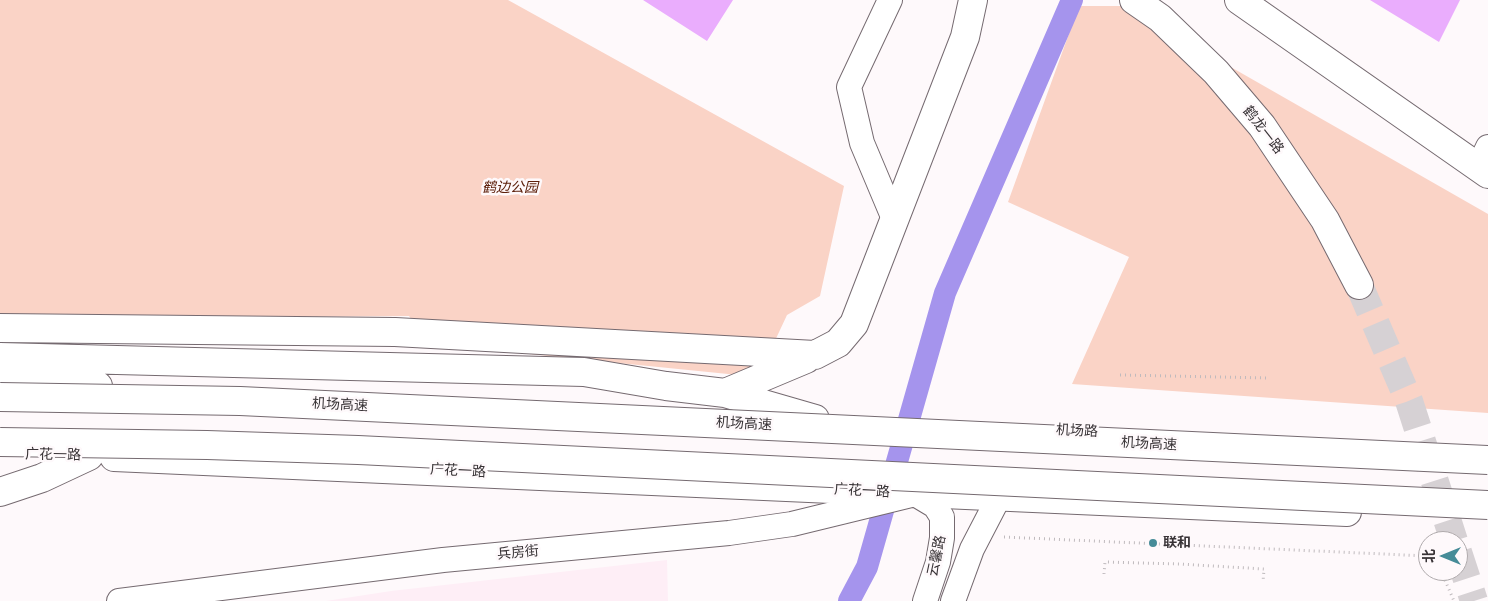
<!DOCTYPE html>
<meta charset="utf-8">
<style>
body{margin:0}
#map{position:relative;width:1488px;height:601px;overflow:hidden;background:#fef9fb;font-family:Lora,"Noto Sans SC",serif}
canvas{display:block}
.north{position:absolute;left:1418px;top:531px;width:50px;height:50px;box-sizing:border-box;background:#fef9fb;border:1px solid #afaaac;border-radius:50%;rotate:270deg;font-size:14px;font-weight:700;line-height:20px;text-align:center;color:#383336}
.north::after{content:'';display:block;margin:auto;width:18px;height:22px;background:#468c98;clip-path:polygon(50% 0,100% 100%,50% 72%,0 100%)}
</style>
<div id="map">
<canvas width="1488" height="601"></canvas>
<div class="north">北</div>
</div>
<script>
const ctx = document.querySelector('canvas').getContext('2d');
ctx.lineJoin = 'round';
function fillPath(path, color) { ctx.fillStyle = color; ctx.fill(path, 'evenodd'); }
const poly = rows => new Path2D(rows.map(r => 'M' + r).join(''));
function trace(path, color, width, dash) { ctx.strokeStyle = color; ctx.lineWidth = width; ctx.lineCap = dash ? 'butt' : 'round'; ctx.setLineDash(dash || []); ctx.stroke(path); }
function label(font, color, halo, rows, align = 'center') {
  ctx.font = font + ' Lora,"Noto Sans SC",serif'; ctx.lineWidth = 5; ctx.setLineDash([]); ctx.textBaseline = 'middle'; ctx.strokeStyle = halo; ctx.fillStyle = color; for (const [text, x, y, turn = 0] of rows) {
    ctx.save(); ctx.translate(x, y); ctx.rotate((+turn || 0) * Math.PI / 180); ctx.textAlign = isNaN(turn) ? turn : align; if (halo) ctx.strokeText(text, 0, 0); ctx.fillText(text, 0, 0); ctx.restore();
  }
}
const built = poly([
 [667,560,668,601,326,601,391,591]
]);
const green = poly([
 [0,0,508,0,844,186,820,296,787,315,758,377,429,344,409,316,0,319],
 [1079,6,1124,6,1488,214,1488,413,1072,384,1129,257,1008,202]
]);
const canal = poly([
 [849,601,867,567,945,293,1072,0]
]);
const building = poly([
 [643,0,733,0,707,41],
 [1370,0,1460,0,1439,42]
]);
const highwayTunnel = poly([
 [1359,285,1409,401,1454,541],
 [1458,552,1474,601]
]);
const path = poly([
 [1120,375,1269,378],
 [1004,537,1428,556],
 [1441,571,1454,601],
 [1104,574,1105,562,1179,564,1264,569,1263,582]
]);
const minor = poly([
 [890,0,849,87,862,143,894,219],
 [1478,168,1488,147],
 [119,601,443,560,729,533,792,524,915,494,935,506,942,517,942,538,938,562,925,601],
 [953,601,972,549,999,497]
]);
const highway = poly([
 [1134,0,1160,18,1216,72,1262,126,1325,220,1359,285],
 [1239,0,1488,174],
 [0,328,395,332,815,355,838,343,854,324,965,37,973,0],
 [0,357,584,372,666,386,725,393,815,419],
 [0,382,98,386],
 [725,393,806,359],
 [114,457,1347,512],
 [0,492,42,478,89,456]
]);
const highwayBridge = poly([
 [0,397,240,401,1488,460],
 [0,442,207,445,358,450,1488,505]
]);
const markers = [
 [1153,543,5,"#468c98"]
];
const streetNames = [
 ["鹤龙一路",1263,130,52],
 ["机场高速",340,405,3],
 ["机场高速",744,424,3],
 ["机场路",1077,431,3],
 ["机场高速",1149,444,3],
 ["广花一路",53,455,1],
 ["广花一路",458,471,3],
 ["广花一路",862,491,3],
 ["兵房街",518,553,-5],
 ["云馨路",937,556,-78]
];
const parkNames = [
 ["鹤边公园",510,188]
];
const poiNames = [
 ["联和",1163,543]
];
fillPath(built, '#feeef6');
fillPath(green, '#fad3c6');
trace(canal, '#a594ed', 22);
fillPath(building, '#eaadfd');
trace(highwayTunnel, '#d6d1d4', 28, [28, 14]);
trace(minor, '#756a70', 26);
trace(highway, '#756a70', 30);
trace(path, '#bfbabd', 3, [1, 4]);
trace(minor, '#fff', 24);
trace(highway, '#fff', 28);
trace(highwayBridge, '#756a70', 30, []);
trace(highwayBridge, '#fff', 28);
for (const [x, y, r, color] of markers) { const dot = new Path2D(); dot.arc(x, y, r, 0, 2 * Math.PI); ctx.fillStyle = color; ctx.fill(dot); trace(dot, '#fef9fb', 2); }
label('14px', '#383336', '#fef9fb', streetNames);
label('italic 14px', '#5d200b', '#fef9fb', parkNames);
label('bold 14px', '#383336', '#fef9fb', poiNames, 'left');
</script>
